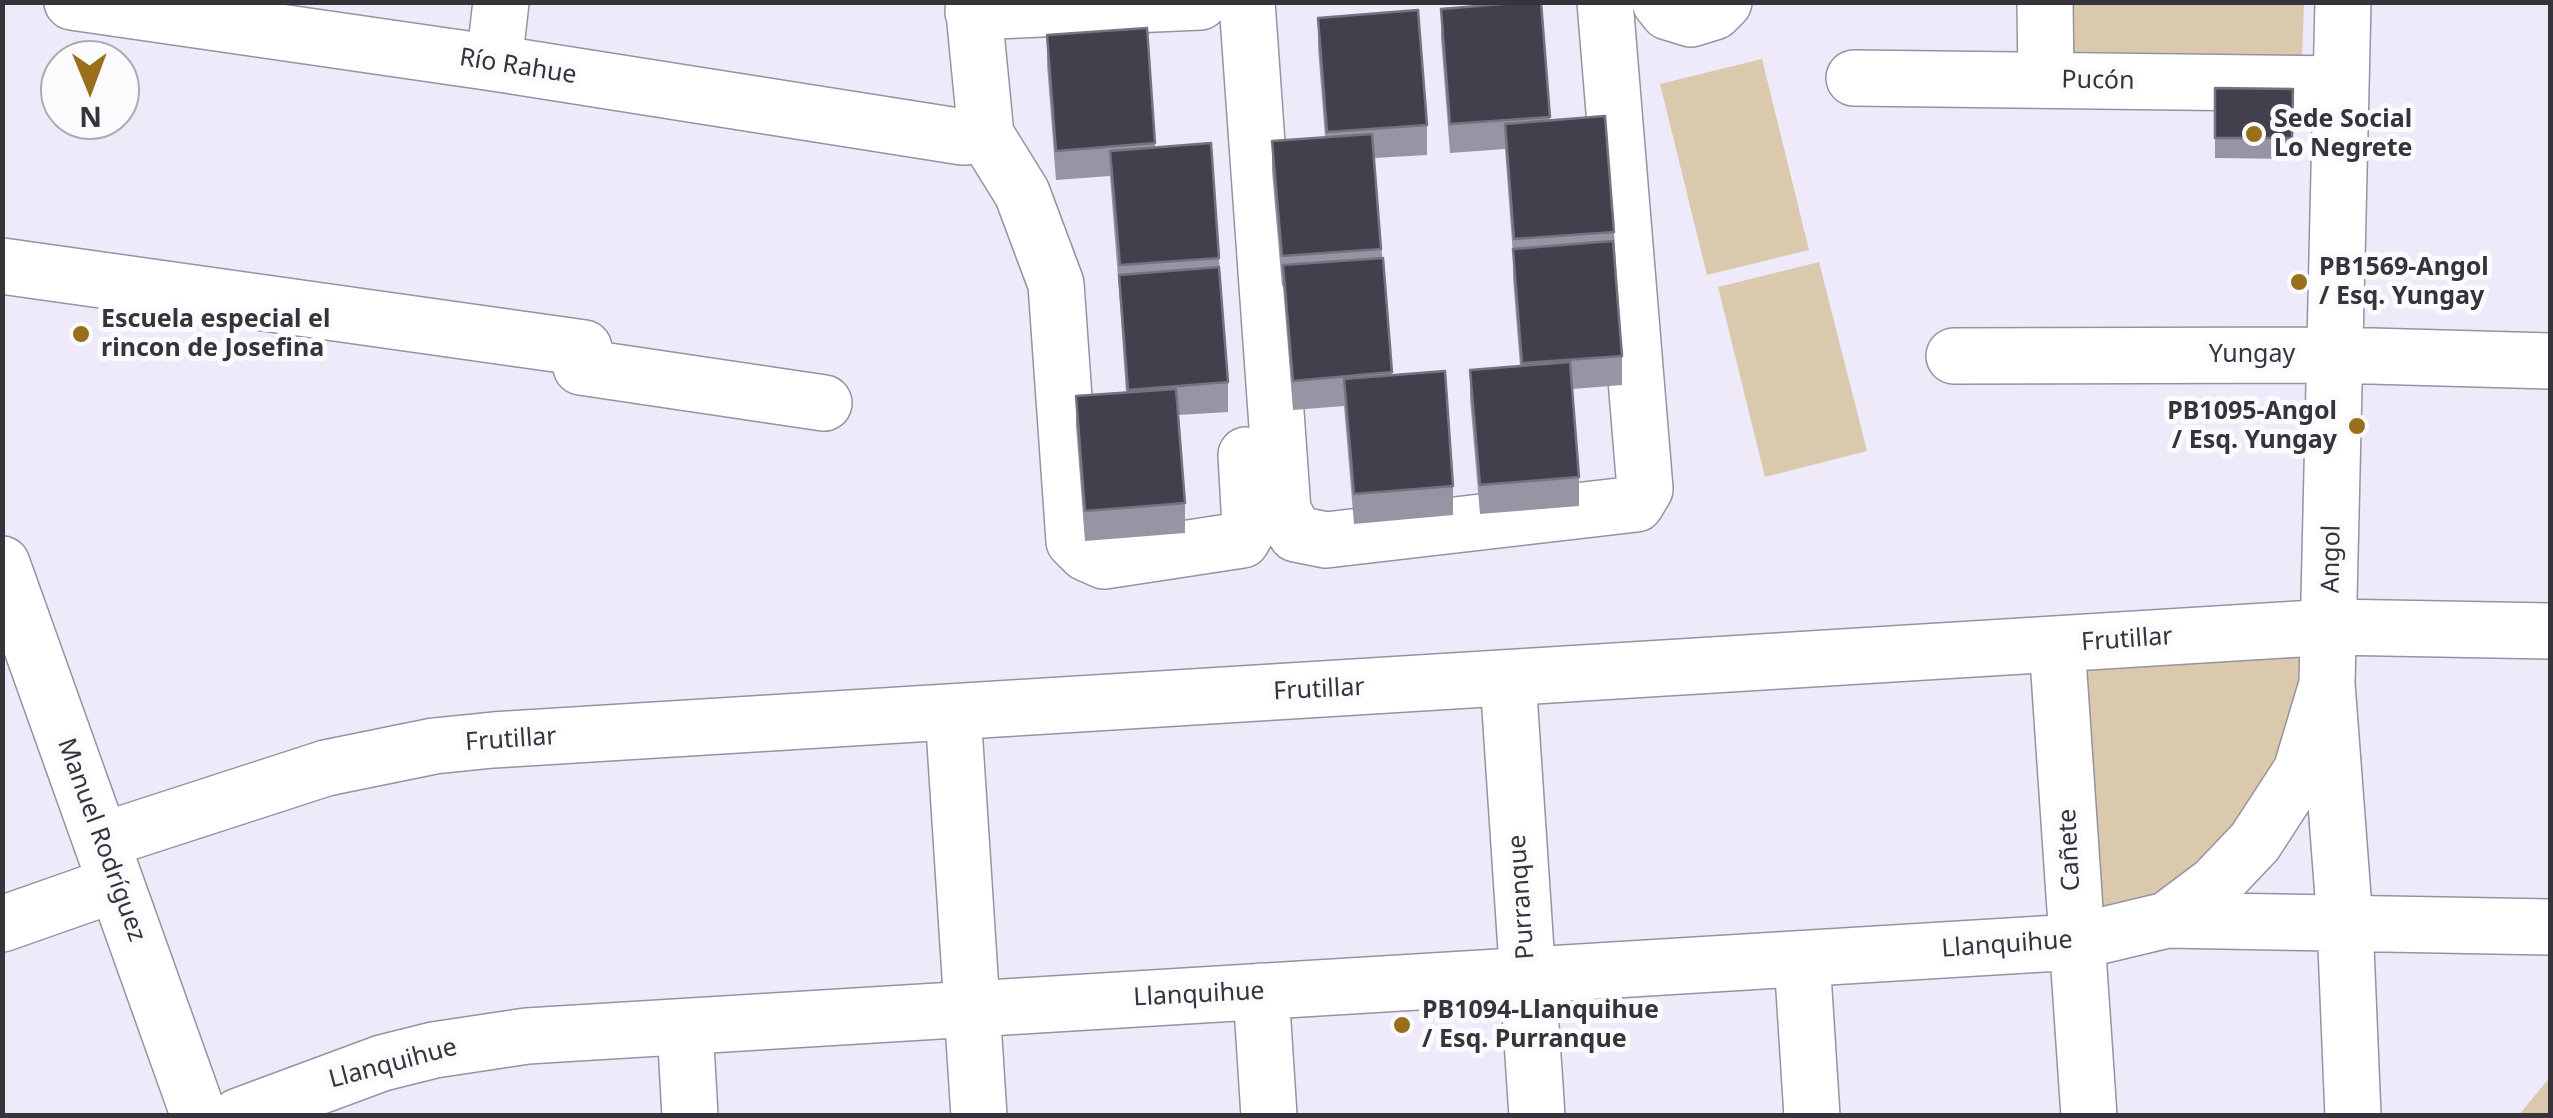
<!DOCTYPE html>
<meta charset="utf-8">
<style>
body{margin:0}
#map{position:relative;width:2553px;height:1118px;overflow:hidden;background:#efeafa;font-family:"Noto Sans",sans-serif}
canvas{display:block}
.frame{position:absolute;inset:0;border:5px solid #36343a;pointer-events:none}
.north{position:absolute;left:40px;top:40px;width:100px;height:100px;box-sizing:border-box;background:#fbfafd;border:2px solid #acabaf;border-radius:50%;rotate:179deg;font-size:28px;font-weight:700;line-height:40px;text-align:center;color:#36343a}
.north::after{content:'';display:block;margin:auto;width:35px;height:45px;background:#996f1c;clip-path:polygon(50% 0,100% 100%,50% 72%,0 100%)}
</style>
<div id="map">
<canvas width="2553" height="1118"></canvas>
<div class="frame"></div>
<div class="north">N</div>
</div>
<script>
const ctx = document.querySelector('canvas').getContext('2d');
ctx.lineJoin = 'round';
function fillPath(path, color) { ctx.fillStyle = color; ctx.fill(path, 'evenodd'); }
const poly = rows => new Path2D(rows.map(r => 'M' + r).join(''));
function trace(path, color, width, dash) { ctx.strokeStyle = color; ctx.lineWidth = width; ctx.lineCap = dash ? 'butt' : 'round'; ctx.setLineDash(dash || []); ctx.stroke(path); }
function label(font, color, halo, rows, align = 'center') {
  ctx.font = font + ' "Noto Sans",sans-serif'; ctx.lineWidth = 10; ctx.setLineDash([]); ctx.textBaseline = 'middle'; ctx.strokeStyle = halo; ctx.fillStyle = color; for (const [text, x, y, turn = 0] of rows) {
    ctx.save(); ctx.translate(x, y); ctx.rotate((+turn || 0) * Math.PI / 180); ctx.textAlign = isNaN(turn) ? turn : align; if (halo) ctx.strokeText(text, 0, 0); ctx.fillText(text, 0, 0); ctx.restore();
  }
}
const green = poly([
 [2065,3,2304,3,2302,58,2065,58],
 [1762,59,1809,250,1707,275,1660,84],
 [1819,262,1867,451,1765,477,1718,287],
 [2306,648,2302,674,2260,818,2153,900,2107,909,2094,904,2076,660],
 [2550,1077,2550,1115,2519,1115]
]);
const minor = poly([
 [72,2,494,63,963,137,986,135,973,2],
 [1247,2,1283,511,1296,534,1326,540,1636,504,1645,489,1605,2],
 [1660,2,1668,12,1691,19,1714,12,1724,2],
 [2045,2,2046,80],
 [2343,2,2327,684,2345,923,2353,1116],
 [973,12,1200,2],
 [494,63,501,2],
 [1854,78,2341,84],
 [986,135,1022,193,1056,284,1074,541,1086,553,1104,561,1242,540,1250,526,1246,455],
 [2,266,584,348,581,367,824,403],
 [1954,356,2335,355,2550,361],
 [2,564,199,1116],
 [2057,644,2089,1116],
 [1508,679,1537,1116],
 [953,712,979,1116],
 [101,841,326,768,434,746,493,740,2331,627,2550,631],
 [2167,920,2550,927],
 [2,924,116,884],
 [1802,959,1812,1116],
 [1261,991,1269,1116],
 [685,1027,690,1116],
 [239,1116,382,1063,434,1050,527,1036,2075,942,2167,920,2215,884,2255,842,2301,771,2327,684]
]);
const wall = poly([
 [1541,2,1550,121,1614,232,1622,356,1622,385,1572,389,1579,477,1579,506,1480,514,1470,399,1470,370,1520,366,1513,278,1513,255,1505,149,1450,153,1441,38,1441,9],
 [1318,18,1427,125,1427,155,1374,158,1392,375,1453,486,1453,515,1354,524,1344,406,1293,410,1283,286,1282,286,1272,171,1272,141,1325,137,1318,48],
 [1147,28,1155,147,1219,258,1228,382,1228,412,1178,415,1185,503,1185,533,1085,541,1076,426,1076,396,1126,393,1119,290,1110,176,1056,180,1047,65,1047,35],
 [2215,88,2293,89,2292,159,2215,158]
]);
const building = poly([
 [1527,2,1541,2,1550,117,1450,124,1441,9,1527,2],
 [1418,10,1427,125,1327,132,1318,18,1418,10],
 [1147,28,1155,143,1056,151,1047,35,1147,28],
 [2215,88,2293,89,2292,138,2215,138,2215,88],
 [1605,116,1614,232,1514,239,1505,124,1605,116],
 [1372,134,1381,249,1282,256,1272,141,1372,134],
 [1211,143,1219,258,1120,265,1110,151,1211,143],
 [1613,241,1622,356,1522,363,1513,249,1613,241],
 [1383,258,1392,372,1293,381,1283,265,1383,258],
 [1219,267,1228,382,1128,390,1119,275,1219,267],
 [1570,362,1579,477,1480,485,1470,370,1570,362],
 [1445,371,1453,486,1354,494,1344,379,1445,371],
 [1176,389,1185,503,1085,511,1076,396,1176,389]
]);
const markers = [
 [2254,134,10,"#996f1c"],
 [2299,282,10,"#996f1c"],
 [81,334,10,"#996f1c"],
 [2357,426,10,"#996f1c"],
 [1402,1025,10,"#996f1c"]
];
const streetNames = [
 ["Río Rahue",518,67,9],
 ["Pucón",2098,81,1],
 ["Yungay",2252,355],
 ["Angol",2332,559,-89],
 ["Frutillar",2127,640,-4],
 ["Frutillar",1319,690,-3],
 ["Frutillar",511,740,-4],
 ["Manuel Rodríguez",101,840,70],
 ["Cañete",2070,850,-93],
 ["Purranque",1522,897,-94],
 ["Llanquihue",2007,945,-4],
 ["Llanquihue",1199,995,-3],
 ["Llanquihue",393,1064,-15]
];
const poiNames = [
 ["Sede Social",2274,120],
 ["Lo Negrete",2274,149],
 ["PB1569-Angol",2319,268],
 ["/ Esq. Yungay",2319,297],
 ["Escuela especial el",101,320],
 ["rincon de Josefina",101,349],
 ["PB1095-Angol",2337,412,"right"],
 ["/ Esq. Yungay",2337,441,"right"],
 ["PB1094-Llanquihue",1422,1011],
 ["/ Esq. Purranque",1422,1040]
];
fillPath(green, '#dbc9ad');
trace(minor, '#9792a1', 58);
trace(minor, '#fff', 55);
fillPath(wall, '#9994a3');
fillPath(building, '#433f4c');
trace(building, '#777280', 2.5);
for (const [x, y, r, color] of markers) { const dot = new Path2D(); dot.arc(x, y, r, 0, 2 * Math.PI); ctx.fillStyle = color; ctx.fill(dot); trace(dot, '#fbfafd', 4); }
label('25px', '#36343a', '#fbfafd', streetNames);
label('bold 25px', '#36343a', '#fbfafd', poiNames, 'left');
</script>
